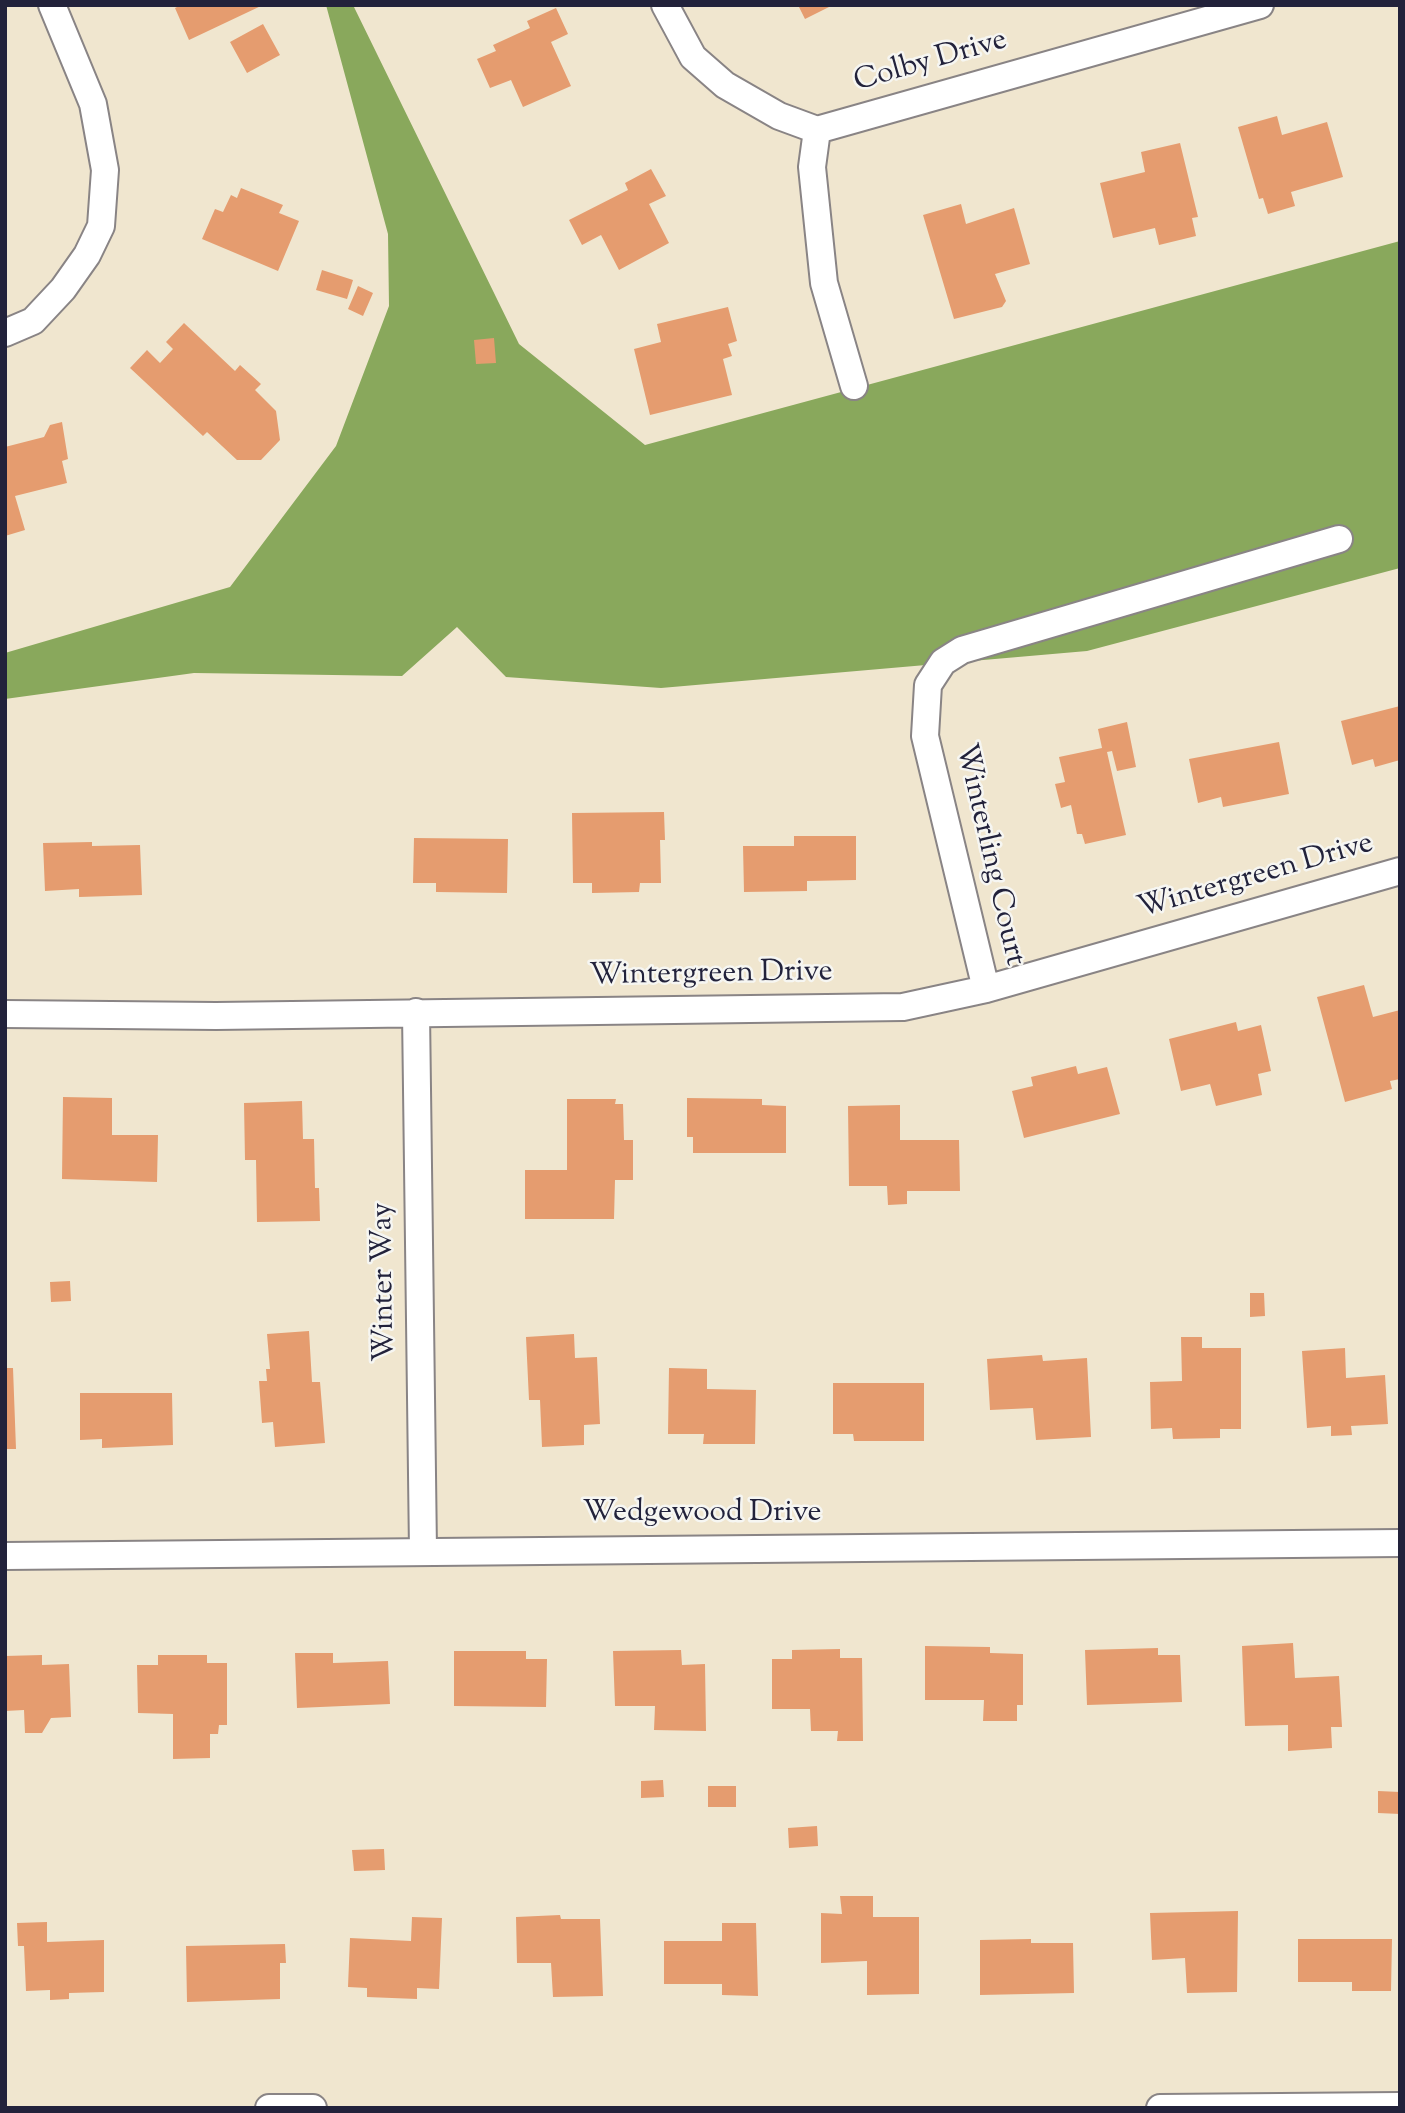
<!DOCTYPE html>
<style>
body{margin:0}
#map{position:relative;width:1405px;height:2113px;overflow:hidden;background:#f0e6cf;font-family:"Sorts Mill Goudy",serif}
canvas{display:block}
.frame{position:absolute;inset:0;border:7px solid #22223b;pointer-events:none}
</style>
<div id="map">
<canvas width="1405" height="2113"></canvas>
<div class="frame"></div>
</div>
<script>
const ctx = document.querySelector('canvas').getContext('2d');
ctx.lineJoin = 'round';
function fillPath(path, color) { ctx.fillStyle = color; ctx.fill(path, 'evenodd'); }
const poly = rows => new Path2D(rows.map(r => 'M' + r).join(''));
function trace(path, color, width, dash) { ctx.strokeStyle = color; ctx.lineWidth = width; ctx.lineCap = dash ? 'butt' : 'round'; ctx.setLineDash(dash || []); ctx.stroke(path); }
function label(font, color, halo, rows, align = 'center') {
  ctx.font = font + ' "Sorts Mill Goudy",serif'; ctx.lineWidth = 5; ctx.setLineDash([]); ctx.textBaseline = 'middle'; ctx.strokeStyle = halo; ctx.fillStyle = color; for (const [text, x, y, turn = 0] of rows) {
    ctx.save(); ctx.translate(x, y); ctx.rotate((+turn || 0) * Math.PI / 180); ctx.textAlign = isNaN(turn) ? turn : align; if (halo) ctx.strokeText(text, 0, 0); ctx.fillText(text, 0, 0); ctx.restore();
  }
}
const forest = poly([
 [326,5,353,5,519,344,645,445,1400,241,1400,568,1087,651,661,688,506,677,457,627,402,676,194,673,5,699,5,653,230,587,336,446,389,306,388,234]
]);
const building = poly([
 [181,5,263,5,189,40,175,8],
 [798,5,833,5,805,19],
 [556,8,568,34,551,42,571,86,523,107,511,80,490,88,477,59,496,51,493,45,530,28,527,21],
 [263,24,280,55,247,73,230,42],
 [1277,116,1282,135,1327,122,1343,177,1291,192,1295,206,1268,214,1263,198,1259,199,1238,127],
 [1180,143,1198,217,1192,218,1196,236,1159,245,1155,228,1113,238,1100,183,1145,172,1141,152],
 [651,169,666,196,649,204,669,243,619,270,601,235,582,245,569,220,628,190,625,183],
 [241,188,283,205,279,213,299,221,278,271,202,239,215,209,223,212,231,195,237,198],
 [961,204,966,224,1014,208,1030,264,995,274,1006,301,1002,307,954,319,923,215],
 [322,270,353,280,347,299,316,290],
 [358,286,373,293,363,316,348,309],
 [728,307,737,341,728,344,732,356,723,359,732,395,650,415,634,349,661,342,657,324],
 [184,323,235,371,240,365,261,384,255,390,276,411,280,440,261,460,237,460,207,432,203,436,130,368,147,350,160,363,173,349,166,342],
 [494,338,496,363,476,364,474,340],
 [62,422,68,459,62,461,67,483,15,496,25,530,5,536,5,447,44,437,50,425],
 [1400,706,1400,760,1375,767,1373,759,1352,765,1341,721],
 [1127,722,1136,767,1117,771,1112,751,1107,752,1126,835,1085,844,1082,834,1077,834,1071,805,1061,808,1055,784,1065,782,1059,757,1102,748,1098,729],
 [1279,742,1289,794,1223,807,1221,797,1198,803,1189,759],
 [664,812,665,840,660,840,661,883,640,883,639,892,592,893,592,883,573,883,572,813],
 [794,836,856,836,856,880,807,881,807,891,744,892,743,846,794,846],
 [414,838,508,839,507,893,436,892,436,883,413,883],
 [92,842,92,846,140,845,142,895,79,897,79,889,45,891,43,843],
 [1364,985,1373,1017,1400,1010,1400,1079,1390,1081,1392,1089,1345,1102,1317,997],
 [1236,1022,1238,1031,1261,1025,1271,1071,1258,1074,1262,1095,1216,1106,1210,1084,1181,1091,1169,1039],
 [1076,1066,1078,1074,1107,1067,1120,1114,1024,1138,1012,1091,1033,1086,1031,1077],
 [63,1097,112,1098,112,1135,158,1135,157,1182,62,1179],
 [687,1098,762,1099,762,1105,786,1106,786,1153,693,1153,693,1137,687,1137],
 [567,1099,616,1099,615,1104,623,1104,624,1140,633,1140,633,1180,615,1180,614,1219,525,1219,525,1170,567,1170],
 [302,1101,303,1139,314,1139,315,1188,319,1188,320,1221,257,1222,256,1160,245,1160,244,1103],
 [900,1105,900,1140,959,1140,960,1191,907,1191,907,1204,888,1205,887,1186,849,1186,848,1106],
 [70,1281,71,1301,51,1302,50,1282],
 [1250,1293,1264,1293,1265,1316,1250,1317],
 [309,1331,312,1382,320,1382,325,1443,275,1447,273,1422,262,1423,259,1381,267,1381,266,1369,270,1369,267,1334],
 [574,1334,575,1358,597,1357,600,1424,584,1425,584,1445,542,1447,540,1400,529,1400,526,1337],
 [1181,1337,1202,1337,1202,1348,1241,1348,1241,1429,1220,1429,1220,1438,1173,1439,1172,1428,1151,1429,1150,1382,1182,1381],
 [1345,1348,1346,1378,1385,1375,1388,1424,1351,1426,1352,1435,1331,1436,1331,1426,1307,1428,1302,1351],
 [1042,1355,1043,1361,1087,1358,1091,1437,1036,1440,1033,1408,990,1410,987,1359],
 [5,1368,13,1368,16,1449,5,1449],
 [669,1368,707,1369,707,1389,756,1390,755,1444,703,1444,704,1434,668,1434],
 [833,1383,924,1383,924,1441,854,1441,853,1434,833,1434],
 [80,1393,172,1393,173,1445,102,1448,102,1439,80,1440],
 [1293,1643,1295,1678,1339,1676,1342,1727,1331,1727,1332,1748,1288,1751,1288,1725,1245,1726,1242,1646],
 [925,1646,990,1647,990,1653,1023,1654,1023,1705,1017,1705,1017,1721,983,1721,984,1700,925,1700],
 [1158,1648,1158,1655,1180,1655,1182,1702,1087,1705,1085,1650],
 [840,1649,840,1658,862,1658,863,1741,837,1741,838,1731,811,1731,810,1709,772,1709,772,1659,792,1659,792,1650],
 [681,1650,682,1665,705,1664,706,1731,654,1730,655,1706,615,1706,613,1651],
 [454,1651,526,1651,526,1659,547,1659,546,1707,454,1706],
 [295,1653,333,1653,333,1663,388,1661,390,1704,297,1708],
 [42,1655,42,1665,69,1664,71,1717,51,1718,42,1733,25,1733,24,1710,5,1711,5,1656],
 [158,1655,207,1655,207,1663,227,1663,227,1725,219,1725,218,1734,210,1734,210,1758,173,1759,173,1714,138,1713,137,1665,158,1665],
 [663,1780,664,1797,641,1798,641,1781],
 [708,1786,736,1786,736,1807,708,1807],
 [1378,1791,1400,1792,1400,1814,1378,1813],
 [817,1826,818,1846,789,1848,788,1828],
 [384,1849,385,1870,354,1871,352,1850],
 [840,1896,873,1896,873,1917,919,1917,919,1994,867,1995,867,1961,821,1963,821,1913,842,1914],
 [1238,1911,1237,1992,1187,1993,1185,1958,1152,1960,1150,1913],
 [560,1915,561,1919,600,1919,603,1996,553,1997,551,1963,517,1963,516,1917],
 [412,1917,442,1918,439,1989,417,1988,417,1999,367,1997,367,1988,348,1987,350,1938,411,1941],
 [47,1922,47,1942,104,1940,104,1992,69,1993,69,1999,50,2000,50,1990,26,1991,24,1946,18,1946,17,1923],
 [722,1923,756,1923,758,1996,722,1995,722,1984,664,1984,664,1941,722,1941],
 [1031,1939,1031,1943,1073,1943,1074,1993,980,1995,980,1940],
 [1298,1939,1392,1939,1391,1991,1352,1991,1352,1982,1298,1982],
 [285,1944,286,1963,280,1963,280,1999,187,2002,186,1946]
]);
const street = poly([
 [665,5,693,57,725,85,779,116,817,130,1260,5],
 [817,130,812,167,824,283,854,386],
 [5,333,33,321,63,289,87,255,101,226,105,170,93,104,52,5],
 [986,989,925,736,928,685,943,662,962,650,1339,539],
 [416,1012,423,1551],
 [5,1014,216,1016,903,1007,986,989,1400,871],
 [5,1556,1400,1543],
 [269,2108,313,2108],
 [1160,2108,1400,2106]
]);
const streetNames = [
 ["Colby Drive",931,63,-16],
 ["Winterling Court",988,855,77],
 ["Wintergreen Drive",1256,878,-16],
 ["Wintergreen Drive",711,976,-1],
 ["Winter Way",386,1282,-91],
 ["Wedgewood Drive",702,1515]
];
fillPath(forest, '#89a85c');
fillPath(building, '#e59c6f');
trace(street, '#898485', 30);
trace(street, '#fff', 26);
label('30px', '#22223b', '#f6f6f2', streetNames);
</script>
